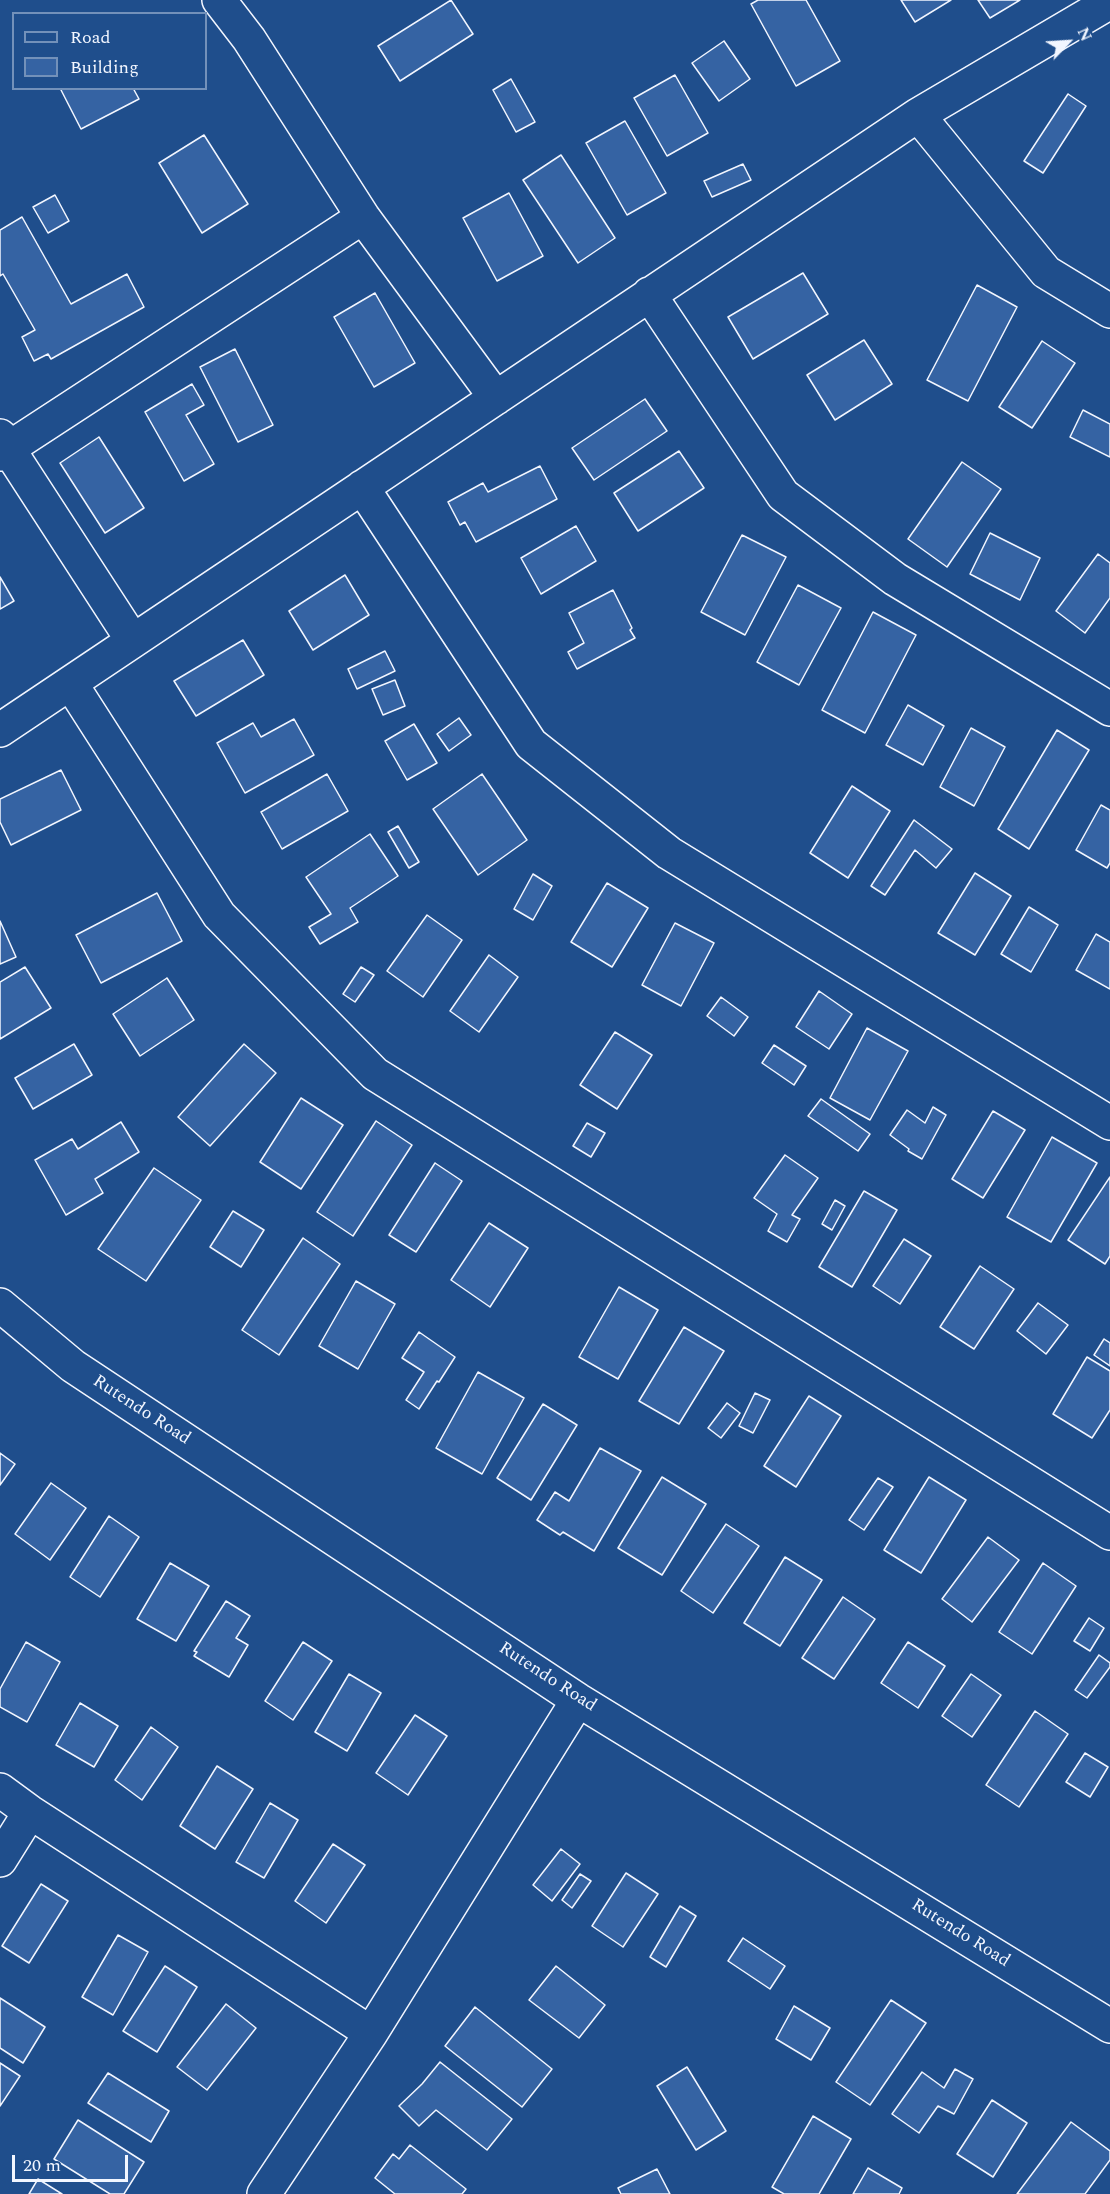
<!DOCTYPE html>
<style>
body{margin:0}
#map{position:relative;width:1110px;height:2194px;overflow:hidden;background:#1f4e8c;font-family:Spectral,serif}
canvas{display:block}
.legend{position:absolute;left:12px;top:12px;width:195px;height:78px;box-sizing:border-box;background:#1f4e8c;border:2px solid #7391ba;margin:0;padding:8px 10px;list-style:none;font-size:18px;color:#f2f6ff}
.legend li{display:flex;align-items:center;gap:12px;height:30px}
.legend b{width:30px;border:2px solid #7391ba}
.north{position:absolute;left:1038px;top:12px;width:60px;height:60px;-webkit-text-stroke:4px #1f4e8c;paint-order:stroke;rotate:65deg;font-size:16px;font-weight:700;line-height:24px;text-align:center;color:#f2f6ff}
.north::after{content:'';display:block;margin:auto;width:21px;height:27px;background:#f2f6ff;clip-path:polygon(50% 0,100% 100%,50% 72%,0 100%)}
.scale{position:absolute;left:12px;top:2155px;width:116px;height:27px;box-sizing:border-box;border:3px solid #f2f6ff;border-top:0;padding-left:8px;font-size:18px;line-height:21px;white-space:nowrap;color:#f2f6ff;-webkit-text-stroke:4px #1f4e8c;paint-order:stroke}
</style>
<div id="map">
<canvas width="1110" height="2194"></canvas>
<ul class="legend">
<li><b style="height:8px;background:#1f4e8c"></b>Road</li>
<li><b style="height:16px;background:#3563a3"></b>Building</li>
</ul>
<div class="north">N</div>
<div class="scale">20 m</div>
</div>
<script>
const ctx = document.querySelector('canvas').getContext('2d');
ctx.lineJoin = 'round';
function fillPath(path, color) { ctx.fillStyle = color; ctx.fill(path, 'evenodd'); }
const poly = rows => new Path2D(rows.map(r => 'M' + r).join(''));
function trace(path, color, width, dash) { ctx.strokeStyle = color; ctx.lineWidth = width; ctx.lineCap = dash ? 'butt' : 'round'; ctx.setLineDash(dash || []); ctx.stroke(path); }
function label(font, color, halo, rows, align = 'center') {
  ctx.font = font + ' Spectral,serif'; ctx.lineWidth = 4.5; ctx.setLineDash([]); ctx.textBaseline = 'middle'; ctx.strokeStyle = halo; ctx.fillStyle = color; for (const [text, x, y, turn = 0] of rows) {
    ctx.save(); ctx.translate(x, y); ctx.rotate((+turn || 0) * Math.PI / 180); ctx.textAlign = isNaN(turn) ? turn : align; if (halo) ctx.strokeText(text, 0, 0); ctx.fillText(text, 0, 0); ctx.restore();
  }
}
const building = poly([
 [451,0,473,34,400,81,378,46,451,0],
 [758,0,806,0,840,61,796,86,751,4,758,0],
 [901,0,951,0,915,22,901,0],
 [978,0,1020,0,990,18,978,0],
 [724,41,750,79,719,101,692,63,724,41],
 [675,75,708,133,667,156,634,98,675,75],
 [511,79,535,122,516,132,493,90,511,79],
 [60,88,133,88,139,99,81,129,60,88],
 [1068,94,1086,106,1043,173,1024,161,1068,94],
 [625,121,666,193,627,215,586,143,625,121],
 [204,135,248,204,202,233,159,163,204,135],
 [561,155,615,238,578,263,523,180,561,155],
 [743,164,751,180,712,197,704,181,743,164],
 [509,193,543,256,497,281,463,218,509,193],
 [55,195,69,221,48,233,33,207,55,195],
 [22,217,71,304,127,274,144,307,51,359,48,354,34,361,22,337,35,330,3,274,0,276,0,230,22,217],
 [803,273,828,314,753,359,728,317,803,273],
 [977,285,1017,307,968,401,927,380,977,285],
 [375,293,415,363,374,387,334,317,375,293],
 [864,340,892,384,835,420,807,375,864,340],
 [1042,341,1075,363,1032,428,999,407,1042,341],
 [235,349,273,425,238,442,200,367,235,349],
 [192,384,204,405,186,415,214,464,184,481,145,412,192,384],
 [645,399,667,431,594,480,572,448,645,399],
 [1083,410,1110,424,1110,457,1070,437,1083,410],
 [99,437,144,508,105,533,60,463,99,437],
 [679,451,704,488,638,531,614,493,679,451],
 [962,462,1001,489,947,567,908,539,962,462],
 [540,466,557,499,476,542,465,522,460,525,448,502,483,483,488,492,540,466],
 [576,526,596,561,541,594,521,558,576,526],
 [990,533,1040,558,1020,600,970,574,990,533],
 [742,535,786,557,745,635,701,612,742,535],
 [1098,554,1110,563,1110,598,1085,633,1056,611,1098,554],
 [345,575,369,615,313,650,289,611,345,575],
 [0,577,14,601,0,609,0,577],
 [798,585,841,608,799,685,757,662,798,585],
 [613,590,632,628,630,630,635,638,577,669,568,652,584,643,569,613,613,590],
 [873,612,916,635,865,733,822,710,873,612],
 [243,640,264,675,196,716,174,681,243,640],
 [385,651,395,671,357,689,348,669,385,651],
 [395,680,405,706,383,715,372,689,395,680],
 [908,705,944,726,923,765,886,745,908,705],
 [459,718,471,735,449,751,437,734,459,718],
 [294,719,314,755,245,793,217,743,253,723,261,737,294,719],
 [414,724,437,763,407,780,385,741,414,724],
 [971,728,1005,747,974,806,940,787,971,728],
 [1057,730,1089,750,1029,849,998,829,1057,730],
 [61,770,81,810,11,845,0,822,0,799,61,770],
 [327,774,348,811,282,849,261,812,327,774],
 [482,774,527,840,478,875,433,809,482,774],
 [852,786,890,811,848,878,810,853,852,786],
 [1101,805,1110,810,1110,863,1107,868,1076,850,1101,805],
 [914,820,952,849,936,868,915,850,885,895,871,886,914,820],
 [398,826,419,862,409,868,388,832,398,826],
 [370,834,398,876,350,908,358,922,320,944,309,927,331,914,306,877,370,834],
 [975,873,1011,896,975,955,938,933,975,873],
 [533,874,552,886,533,920,514,909,533,874],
 [607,883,648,908,612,967,571,942,607,883],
 [157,893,182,941,101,983,76,935,157,893],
 [1029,907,1058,925,1031,972,1001,954,1029,907],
 [427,915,462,940,423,997,387,971,427,915],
 [0,921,16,957,0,964,0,921],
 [675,923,714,943,681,1006,642,985,675,923],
 [1096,934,1110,942,1110,989,1076,970,1096,934],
 [489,955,518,977,479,1032,450,1011,489,955],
 [25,967,51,1008,0,1039,0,982,25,967],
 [361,967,374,975,355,1002,343,994,361,967],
 [167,978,194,1020,140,1056,113,1014,167,978],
 [819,991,852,1014,829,1049,796,1027,819,991],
 [721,997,748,1017,734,1036,707,1016,721,997],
 [867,1028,908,1051,870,1120,830,1098,867,1028],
 [615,1032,652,1055,617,1109,580,1085,615,1032],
 [74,1044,92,1075,33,1109,15,1078,74,1044],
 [244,1044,276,1073,210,1146,178,1117,244,1044],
 [774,1045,806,1066,794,1085,762,1063,774,1045],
 [301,1098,343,1125,301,1189,260,1162,301,1098],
 [821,1099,870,1134,858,1151,808,1116,821,1099],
 [933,1107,946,1115,922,1159,908,1151,909,1149,890,1135,907,1110,925,1123,933,1107],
 [993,1111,1025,1130,983,1198,952,1179,993,1111],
 [376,1121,412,1145,353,1236,317,1212,376,1121],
 [121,1122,139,1152,95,1179,103,1193,66,1215,35,1160,72,1139,78,1149,121,1122],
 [587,1123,605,1133,591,1157,573,1146,587,1123],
 [1052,1137,1097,1163,1051,1242,1007,1217,1052,1137],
 [785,1155,818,1178,792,1215,800,1219,787,1242,768,1231,777,1214,754,1198,785,1155],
 [435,1163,462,1181,416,1252,389,1235,435,1163],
 [154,1168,201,1200,146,1281,98,1249,154,1168],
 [1110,1177,1110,1256,1105,1264,1068,1240,1110,1177],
 [864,1191,897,1210,852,1287,819,1267,864,1191],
 [835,1200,845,1206,832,1230,822,1224,835,1200],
 [233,1211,264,1230,241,1267,210,1247,233,1211],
 [489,1223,528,1248,490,1307,451,1280,489,1223],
 [303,1238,340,1264,279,1355,242,1330,303,1238],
 [904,1239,931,1256,900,1304,873,1286,904,1239],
 [980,1266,1014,1289,974,1349,940,1327,980,1266],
 [356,1281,395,1304,358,1369,319,1346,356,1281],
 [619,1287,658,1310,618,1379,579,1357,619,1287],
 [1038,1303,1068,1325,1046,1354,1017,1331,1038,1303],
 [684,1327,724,1351,679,1424,639,1401,684,1327],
 [419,1332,455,1357,439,1382,437,1381,419,1409,406,1400,424,1372,402,1358,419,1332],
 [1104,1339,1110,1343,1110,1366,1094,1355,1104,1339],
 [1087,1357,1110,1371,1110,1410,1092,1438,1053,1414,1087,1357],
 [478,1372,524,1398,482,1474,436,1448,478,1372],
 [755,1393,770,1400,753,1433,739,1426,755,1393],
 [809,1396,841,1416,796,1487,764,1466,809,1396],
 [727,1403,740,1413,721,1438,708,1428,727,1403],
 [543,1404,577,1425,531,1500,497,1478,543,1404],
 [600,1448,641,1471,594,1551,563,1532,560,1535,537,1520,555,1492,569,1501,600,1448],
 [0,1453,15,1464,0,1485,0,1453],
 [662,1477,706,1504,662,1575,618,1548,662,1477],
 [929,1477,966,1500,921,1573,884,1550,929,1477],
 [878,1478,893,1487,864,1530,849,1520,878,1478],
 [51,1483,86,1508,50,1560,15,1534,51,1483],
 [109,1516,139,1537,100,1597,70,1577,109,1516],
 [726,1524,759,1546,713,1613,681,1591,726,1524],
 [988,1537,1019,1560,972,1622,942,1599,988,1537],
 [785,1557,822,1580,780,1646,744,1623,785,1557],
 [170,1563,209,1586,176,1641,137,1619,170,1563],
 [1043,1563,1076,1586,1032,1654,999,1632,1043,1563],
 [843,1597,875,1619,834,1679,802,1658,843,1597],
 [226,1601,250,1616,236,1638,248,1645,229,1677,194,1656,197,1652,194,1651,226,1601],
 [1089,1618,1104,1628,1090,1651,1074,1641,1089,1618],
 [26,1642,60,1662,27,1722,0,1707,0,1689,26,1642],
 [303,1642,332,1661,293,1720,265,1701,303,1642],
 [908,1642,945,1666,918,1708,881,1683,908,1642],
 [1099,1655,1110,1663,1110,1667,1087,1698,1075,1690,1099,1655],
 [349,1674,381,1693,347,1751,315,1732,349,1674],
 [971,1674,1001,1695,972,1737,942,1716,971,1674],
 [80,1703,118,1726,94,1767,56,1745,80,1703],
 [1035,1711,1068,1734,1019,1807,986,1785,1035,1711],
 [415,1715,447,1736,408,1795,376,1773,415,1715],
 [151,1727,178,1747,142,1800,115,1780,151,1727],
 [1085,1753,1108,1767,1090,1797,1066,1782,1085,1753],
 [217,1766,253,1789,215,1849,180,1826,217,1766],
 [270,1803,298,1820,264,1878,236,1862,270,1803],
 [333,1844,365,1865,326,1923,295,1901,333,1844],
 [561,1849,580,1864,552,1901,533,1885,561,1849],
 [626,1873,658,1894,623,1947,592,1926,626,1873],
 [580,1874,591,1881,572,1908,562,1900,580,1874],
 [41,1884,68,1901,29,1963,2,1946,41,1884],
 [680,1906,696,1916,666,1967,650,1957,680,1906],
 [118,1935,148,1952,113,2015,82,1997,118,1935],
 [743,1938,785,1966,770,1989,728,1961,743,1938],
 [165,1966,197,1987,157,2052,123,2031,165,1966],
 [556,1966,605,2005,579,2038,529,2000,556,1966],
 [0,1998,45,2027,23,2063,0,2048,0,1998],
 [891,2000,926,2023,870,2105,836,2082,891,2000],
 [226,2004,256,2028,207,2090,177,2067,226,2004],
 [794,2006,830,2028,811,2060,776,2039,794,2006],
 [475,2007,552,2069,522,2107,445,2046,475,2007],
 [440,2062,512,2119,487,2150,436,2110,419,2126,399,2106,422,2084,440,2062],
 [0,2063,20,2076,0,2106,0,2063],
 [687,2067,726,2131,696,2150,657,2086,687,2067],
 [955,2069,973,2079,954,2114,938,2106,919,2133,892,2114,922,2072,944,2088,955,2069],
 [108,2073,169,2111,151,2142,88,2103,108,2073],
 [992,2100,1027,2123,993,2177,957,2154,992,2100],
 [813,2116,851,2139,819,2194,784,2194,772,2187,813,2116],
 [78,2120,144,2162,124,2194,110,2194,54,2159,78,2120],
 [1071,2122,1110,2151,1110,2160,1085,2194,1017,2194,1071,2122],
 [410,2145,466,2189,462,2194,395,2194,375,2178,393,2154,399,2159,410,2145],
 [868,2168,902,2188,899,2194,853,2194,868,2168],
 [657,2169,670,2194,621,2194,618,2188,657,2169],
 [38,2179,62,2194,29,2194,38,2179]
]);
const street = poly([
 [219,0,249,39,363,217,496,398],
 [918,115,1046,272,1110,311],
 [649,294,783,495,895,579,1110,709],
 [0,436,133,641],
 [0,454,363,217],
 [362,487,531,744,669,853,1110,1123],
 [71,684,219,915,375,1074,1110,1533],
 [0,730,918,115,1110,2],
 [0,1305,73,1366,578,1700,1110,2026],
 [0,1790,30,1812,371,2033],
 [0,1860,30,1812],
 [264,2194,371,2033,578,1700]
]);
const streetNames = [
 ["Rutendo Road",141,1411,33],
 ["Rutendo Road",547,1678,33],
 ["Rutendo Road",960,1934,32]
];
fillPath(building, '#3563a3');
trace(building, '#f2f6ff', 1.5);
trace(street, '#f2f6ff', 36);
trace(street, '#1f4e8c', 33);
label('18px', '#f2f6ff', '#1f4e8c', streetNames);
</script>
